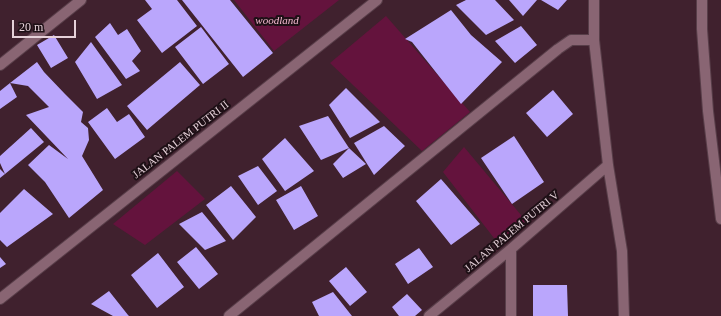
<!DOCTYPE html>
<style>
body{margin:0}
#map{position:relative;width:721px;height:316px;overflow:hidden;background:#40212e;font-family:"Times New Roman",serif}
canvas{display:block}
.scale{position:absolute;left:12px;top:20px;width:64px;height:18px;box-sizing:border-box;border:2px solid #e6d1d9;border-top:0;padding-left:5px;font-size:12px;line-height:14px;white-space:nowrap;color:#e6d1d9;-webkit-text-stroke:3px #1e1016;paint-order:stroke}
</style>
<div id="map">
<canvas width="721" height="316"></canvas>
<div class="scale">20 m</div>
</div>
<script>
const ctx = document.querySelector('canvas').getContext('2d');
ctx.lineJoin = 'round';
function fillPath(path, color) { ctx.fillStyle = color; ctx.fill(path, 'evenodd'); }
const poly = rows => new Path2D(rows.map(r => 'M' + r).join(''));
function trace(path, color, width, dash) { ctx.strokeStyle = color; ctx.lineWidth = width; ctx.lineCap = dash ? 'butt' : 'round'; ctx.setLineDash(dash || []); ctx.stroke(path); }
function label(font, color, halo, rows, align = 'center') {
  ctx.font = font + ' "Times New Roman",serif'; ctx.lineWidth = 4; ctx.setLineDash([]); ctx.textBaseline = 'middle'; ctx.strokeStyle = halo; ctx.fillStyle = color; for (const [text, x, y, turn = 0] of rows) {
    ctx.save(); ctx.translate(x, y); ctx.rotate((+turn || 0) * Math.PI / 180); ctx.textAlign = isNaN(turn) ? turn : align; if (halo) ctx.strokeText(text, 0, 0); ctx.fillText(text, 0, 0); ctx.restore();
  }
}
const green = poly([
 [234,0,339,0,274,51],
 [386,16,470,112,422,151,330,63],
 [464,147,526,221,497,242,443,172],
 [177,171,205,199,145,245,113,224]
]);
const building = poly([
 [145,0,177,0,197,26,162,53,137,20,152,9],
 [182,0,230,0,273,53,243,77],
 [466,0,495,0,514,20,486,35,456,5],
 [509,0,537,0,523,16],
 [541,0,567,0,558,10],
 [451,10,471,35,502,62,461,104,412,42,405,39],
 [110,23,118,35,127,29,141,51,132,61,140,71,126,79,95,37],
 [521,26,537,45,515,63,495,41],
 [201,27,229,64,203,84,175,47],
 [54,35,68,58,51,68,37,45],
 [91,42,122,85,97,99,75,62],
 [37,62,44,72,65,94,83,112,81,122,88,128,89,140,82,156,103,190,69,218,45,182,28,165,49,145,68,159,26,115,49,107,28,86,10,83],
 [180,62,200,85,147,130,127,106],
 [10,83,17,97,0,109,0,91],
 [346,88,380,122,350,138,329,105],
 [553,90,573,114,547,137,526,113],
 [107,108,117,122,129,114,145,137,115,159,88,122],
 [328,116,349,148,321,160,299,126],
 [384,126,405,146,374,175,354,143],
 [31,128,44,142,5,174,0,163,0,156],
 [514,136,544,182,512,204,481,158],
 [285,138,314,171,285,191,262,159],
 [349,148,366,164,343,178,333,164],
 [258,166,277,191,258,205,238,176],
 [0,169,5,174,0,178],
 [441,179,480,224,451,245,416,201],
 [231,186,256,217,233,240,206,205],
 [301,186,318,216,294,230,276,200],
 [24,189,53,214,7,247,0,240,0,213],
 [202,212,226,241,205,250,179,224],
 [196,247,218,274,199,289,177,262],
 [419,248,433,267,408,284,395,264],
 [158,253,184,287,157,308,131,275],
 [0,257,6,264,0,268],
 [346,267,367,292,350,306,329,281],
 [533,285,567,285,568,316,533,316],
 [109,291,128,315,129,316,113,316,91,304],
 [333,292,352,316,319,316,312,302],
 [407,294,422,310,415,316,399,316,392,307]
]);
const minor = poly([
 [594,0,594,40],
 [702,0,702,29,708,111,721,219],
 [0,65,81,0],
 [511,249,511,316],
 [0,299,377,0],
 [229,316,558,49,571,40,594,40,608,165,622,251,624,316],
 [429,316,511,249,608,165]
]);
const parkNames = [
 ["woodland",277,21]
];
const streetNames = [
 ["JALAN PALEM PUTRI II",181,140,-38],
 ["JALAN PALEM PUTRI V",512,232,-40]
];
fillPath(green, '#64133d');
fillPath(building, '#baa6fc');
trace(minor, '#583e49', 12);
trace(minor, '#896573', 10);
label('italic 11px', '#f6bbd2', '#1e1016', parkNames);
label('11px', '#e6d1d9', '#1e1016', streetNames);
</script>
